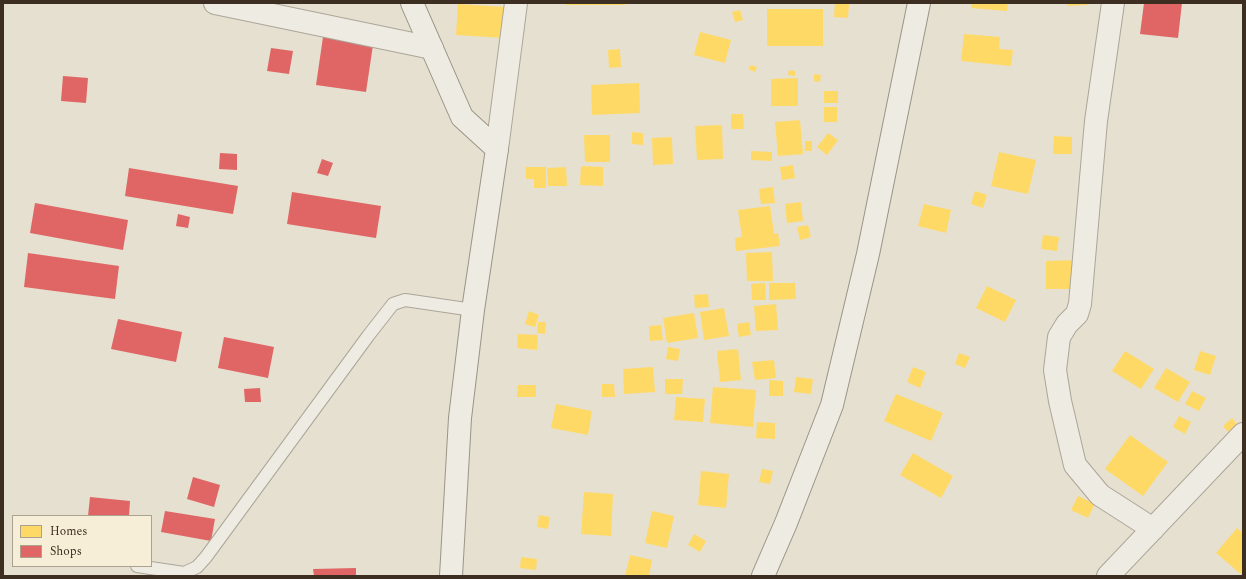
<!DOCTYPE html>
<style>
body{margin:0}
#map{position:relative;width:1246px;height:579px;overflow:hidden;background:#e6e0d0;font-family:Spectral,serif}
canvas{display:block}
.frame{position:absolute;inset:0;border:4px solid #3c2e20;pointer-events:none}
.legend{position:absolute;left:12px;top:515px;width:140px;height:52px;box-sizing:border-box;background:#f6eed7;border:1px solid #aca18e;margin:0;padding:5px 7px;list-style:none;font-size:12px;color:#3c2e20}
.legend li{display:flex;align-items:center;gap:8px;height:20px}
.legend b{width:20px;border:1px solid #aca18e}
</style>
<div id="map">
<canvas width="1246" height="579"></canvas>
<div class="frame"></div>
<ul class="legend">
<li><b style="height:11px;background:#ffd966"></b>Homes</li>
<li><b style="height:11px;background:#e06666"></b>Shops</li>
</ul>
</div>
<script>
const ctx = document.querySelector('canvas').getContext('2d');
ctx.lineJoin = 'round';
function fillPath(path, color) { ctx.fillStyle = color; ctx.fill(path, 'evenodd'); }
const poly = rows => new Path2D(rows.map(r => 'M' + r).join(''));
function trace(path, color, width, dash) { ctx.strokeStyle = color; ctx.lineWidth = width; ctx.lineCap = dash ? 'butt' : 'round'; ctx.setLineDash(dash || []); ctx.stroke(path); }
const homes = poly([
 [566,3,625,3,625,5,566,5],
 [835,3,849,4,848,18,834,17],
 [972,3,1008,3,1007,11,971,8],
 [1067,3,1088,3,1088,5,1067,6],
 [458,4,505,7,503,38,456,35],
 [767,9,823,9,823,46,767,46],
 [740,10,743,20,735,22,732,12],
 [700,32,731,40,725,63,694,55],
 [964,34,1000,37,999,49,1013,50,1011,66,961,61],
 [620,49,621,67,609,68,608,50],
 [751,65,757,67,755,72,748,69],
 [789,70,795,71,795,76,788,75],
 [814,74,821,75,820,82,814,81],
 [798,78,798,106,771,106,771,79],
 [639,83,640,113,592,115,591,85],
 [824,91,838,91,838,103,824,103],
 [824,107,837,107,837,122,824,122],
 [731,114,743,114,744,129,731,129],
 [800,120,803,154,778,156,775,122],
 [722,125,723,159,697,160,695,126],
 [632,132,643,133,643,145,632,144],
 [828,133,838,140,827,155,817,147],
 [584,135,610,135,610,162,585,162],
 [1054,136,1072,137,1072,154,1053,154],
 [672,137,673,164,653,165,652,138],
 [805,141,812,141,812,151,805,151],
 [751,151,772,152,772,161,751,160],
 [999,152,1036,160,1028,194,991,186],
 [793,165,795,178,782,180,780,167],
 [581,166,603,167,603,186,580,185],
 [526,167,546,167,546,188,534,188,534,179,526,179],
 [566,167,567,186,548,186,547,168],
 [773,187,775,203,761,204,759,189],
 [975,191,987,195,983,208,971,204],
 [801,202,803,221,787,223,785,204],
 [924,204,951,210,946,233,918,226],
 [770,206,774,234,778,233,780,246,736,251,735,238,742,237,738,210],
 [808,225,811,237,800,240,797,227],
 [1043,235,1059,237,1057,251,1041,249],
 [772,252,773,281,747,281,746,253],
 [1078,260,1078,289,1046,289,1046,261],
 [765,283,766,300,752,300,751,284],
 [769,283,795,283,796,299,769,300],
 [987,286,1016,300,1005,322,976,308],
 [708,294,709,307,695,308,694,295],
 [776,304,778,330,756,331,754,306],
 [724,308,729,336,704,340,700,312],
 [529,311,539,315,535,327,525,324],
 [694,313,698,338,667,343,663,318],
 [538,322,546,322,545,334,537,333],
 [749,322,751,335,739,337,737,324],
 [661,325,663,340,650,341,649,326],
 [518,334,538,335,537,350,517,348],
 [668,347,680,349,678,361,666,359],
 [738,349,741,380,720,382,717,351],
 [1125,351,1154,369,1141,389,1112,371],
 [1200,351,1216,356,1210,375,1194,370],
 [959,353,970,357,965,368,955,364],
 [774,360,776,378,755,380,752,362],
 [653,367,655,392,624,394,623,369],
 [913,367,926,372,920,388,907,382],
 [1166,368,1190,382,1178,402,1154,388],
 [796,377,813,379,811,394,794,392],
 [665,379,683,379,682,394,665,394],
 [769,380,783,381,783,396,769,396],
 [602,384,614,384,615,397,602,397],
 [518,385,536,385,536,397,517,397],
 [713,387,756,390,753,427,710,423],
 [1192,391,1206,398,1199,411,1185,404],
 [896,394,943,413,931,441,884,421],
 [676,397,705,399,703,422,674,420],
 [556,404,592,411,588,435,551,428],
 [1179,416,1191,422,1185,434,1173,427],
 [1232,418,1237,424,1228,432,1223,426],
 [757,422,775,423,775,439,756,438],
 [1130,435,1168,462,1143,496,1105,469],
 [913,453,953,476,941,498,900,475],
 [762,469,773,471,770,484,759,482],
 [701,471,729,474,726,508,698,505],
 [584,492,613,494,611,536,581,534],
 [1078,496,1095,504,1088,518,1071,510],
 [652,511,674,516,667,548,645,543],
 [539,515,550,517,548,529,537,527],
 [1237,528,1243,533,1243,576,1216,553],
 [694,534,706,541,700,552,688,545],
 [630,555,652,560,649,576,625,576],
 [521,557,537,559,536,570,520,568]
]);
const shops = poly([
 [1144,3,1182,3,1178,38,1140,34],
 [323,37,373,45,366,92,316,85],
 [271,48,293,51,289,74,267,71],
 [63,76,88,78,86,103,61,101],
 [220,153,237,154,237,170,219,169],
 [322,159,333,163,328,176,317,173],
 [129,168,238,186,233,214,125,196],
 [292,192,381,206,376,238,287,224],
 [35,203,128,220,123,250,30,233],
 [178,214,190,217,188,228,176,226],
 [28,253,119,266,115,299,24,287],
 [118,319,182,332,176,362,111,349],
 [224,337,274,347,268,378,218,368],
 [260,388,261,402,245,402,244,389],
 [193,477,220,485,214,507,187,499],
 [90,497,130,501,129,516,88,516],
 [165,511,215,519,211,541,161,532],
 [356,568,356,576,314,576,313,569]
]);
const lane = poly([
 [137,566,184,573,197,567,206,557,368,336,393,304,405,300,473,310]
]);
const street = poly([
 [215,3,432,48],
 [1113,3,1096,121,1080,304,1077,314,1067,324,1059,337,1055,370,1060,401,1075,465,1100,495,1153,529],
 [497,149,516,3],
 [1108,576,1243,434]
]);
const secondary = poly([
 [412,3,462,117,497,149,473,310,460,418,451,576],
 [763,576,786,523,832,405,868,254,919,3]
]);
fillPath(homes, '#ffd966');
fillPath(shops, '#e06666');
trace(lane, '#aca599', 14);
trace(street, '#aca599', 24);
trace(secondary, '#9b9488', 24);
trace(lane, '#eeebe2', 12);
trace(street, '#eeebe2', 22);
trace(secondary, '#eeebe2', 22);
</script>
